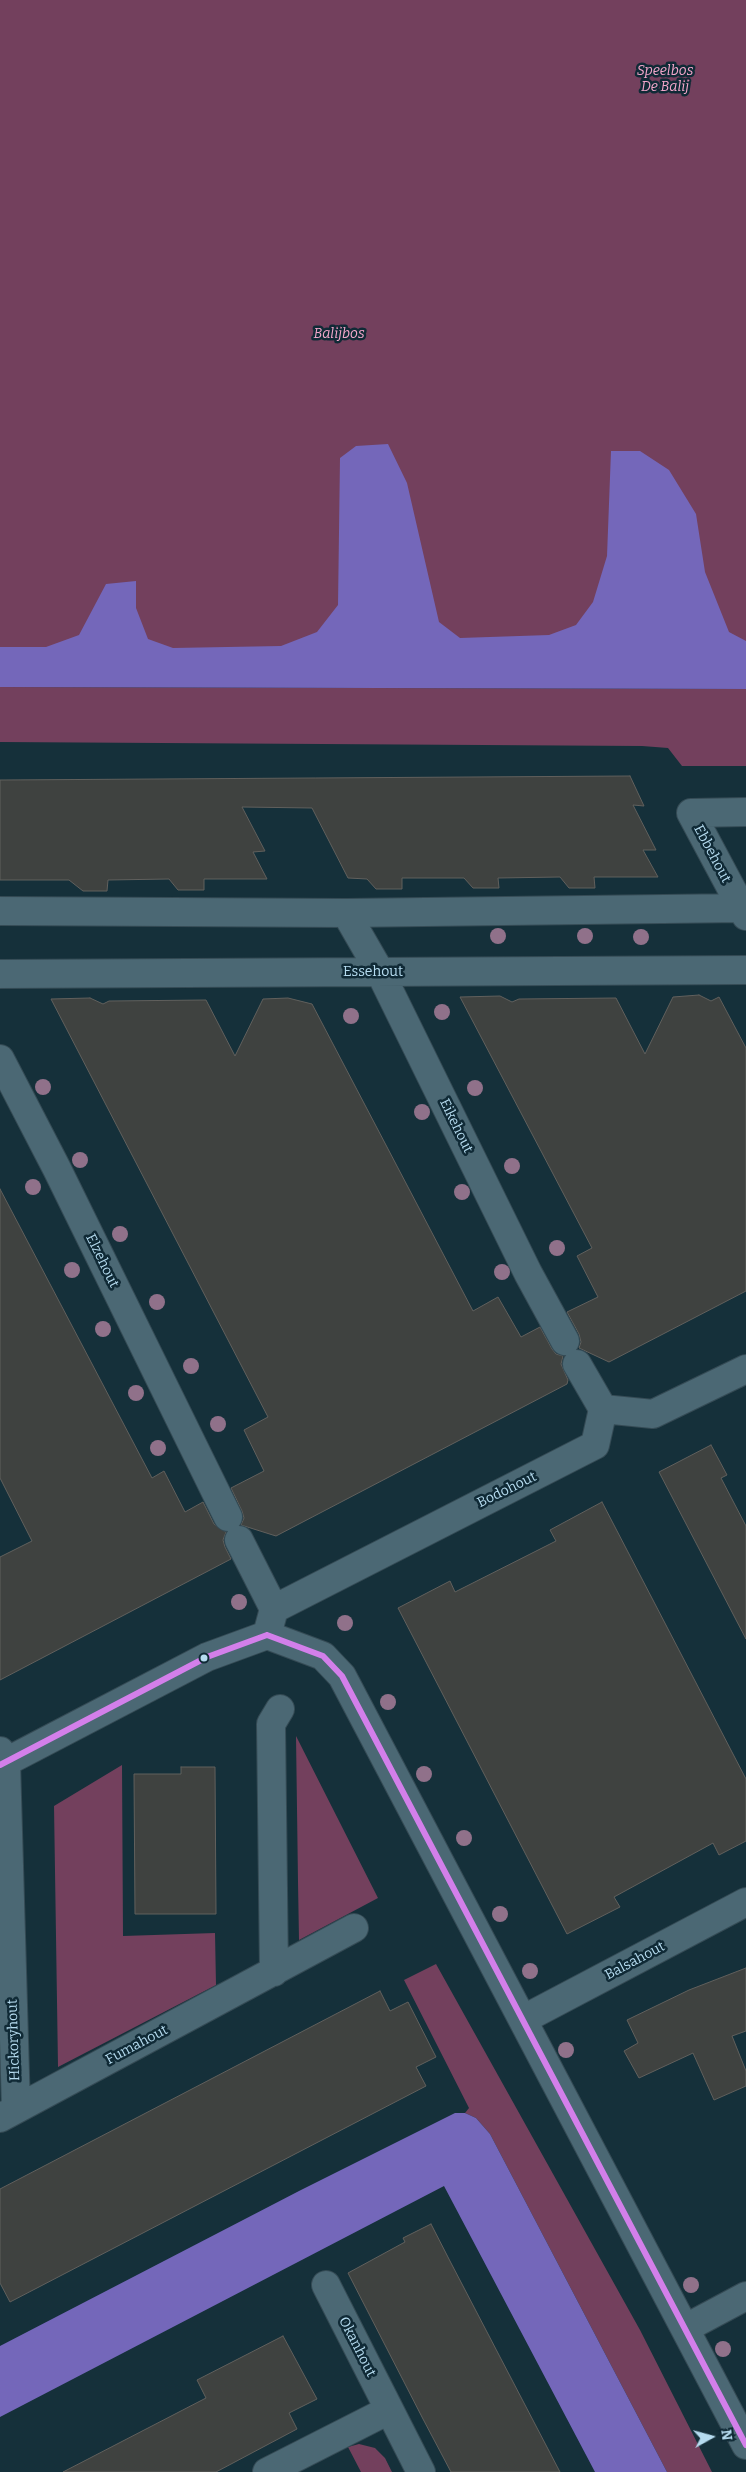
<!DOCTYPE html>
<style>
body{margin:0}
#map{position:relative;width:746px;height:2472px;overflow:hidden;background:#15303a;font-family:Bitter,serif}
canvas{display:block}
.north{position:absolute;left:686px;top:2412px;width:50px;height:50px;-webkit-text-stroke:4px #102a36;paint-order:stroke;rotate:83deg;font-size:14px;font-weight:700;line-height:20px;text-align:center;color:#b6dcf0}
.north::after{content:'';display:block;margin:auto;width:18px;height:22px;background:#b6dcf0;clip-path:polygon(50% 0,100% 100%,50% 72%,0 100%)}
</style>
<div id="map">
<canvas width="746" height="2472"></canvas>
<div class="north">N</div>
</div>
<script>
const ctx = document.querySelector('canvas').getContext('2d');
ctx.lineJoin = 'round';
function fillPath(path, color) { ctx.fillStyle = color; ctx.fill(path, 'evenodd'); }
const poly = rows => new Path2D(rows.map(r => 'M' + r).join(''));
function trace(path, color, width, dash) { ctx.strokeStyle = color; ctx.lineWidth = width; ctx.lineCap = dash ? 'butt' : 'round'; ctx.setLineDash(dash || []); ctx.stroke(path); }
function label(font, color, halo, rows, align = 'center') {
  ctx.font = font + ' Bitter,serif'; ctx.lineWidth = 5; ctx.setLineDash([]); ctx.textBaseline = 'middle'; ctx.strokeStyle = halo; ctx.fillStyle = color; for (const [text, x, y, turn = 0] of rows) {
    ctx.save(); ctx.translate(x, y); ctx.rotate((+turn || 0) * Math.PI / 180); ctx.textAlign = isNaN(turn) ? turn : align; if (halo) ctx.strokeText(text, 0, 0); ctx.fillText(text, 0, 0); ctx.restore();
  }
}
const green = poly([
 [0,0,746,0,746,670,0,669],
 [0,687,746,689,746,766,682,766,668,748,642,746,0,742],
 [296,1736,378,1898,299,1940,298,1882],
 [122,1765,123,1936,215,1933,216,1985,58,2067,54,1806],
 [436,1964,640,2330,712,2472,667,2472,490,2134,476,2118,465,2113,469,2108,404,1980],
 [359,2444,375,2448,385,2458,392,2472,361,2472,348,2447]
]);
const water = poly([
 [388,444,407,483,439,622,460,638,549,635,576,625,593,602,607,556,611,451,640,451,669,470,696,514,705,572,729,632,746,641,746,689,0,687,0,647,46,647,79,635,106,584,136,581,136,608,148,639,173,648,281,646,317,632,338,605,340,458,356,446],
 [455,2113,465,2113,476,2118,490,2134,667,2472,595,2472,444,2186,0,2417,0,2346,299,2191]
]);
const building = poly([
 [630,776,644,806,633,805,656,850,643,850,658,877,594,877,595,888,569,888,560,877,498,878,499,888,473,888,464,878,402,878,402,889,376,889,367,879,348,878,312,808,242,807,265,851,253,852,267,879,204,879,204,890,178,890,169,879,108,880,107,891,83,891,69,880,0,880,0,780,630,776],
 [699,995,711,1001,719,997,746,1048,746,1291,609,1362,579,1348,581,1342,579,1334,567,1312,598,1297,577,1256,592,1248,460,997,500,996,512,1002,519,999,616,998,645,1054,673,997,699,995],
 [90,998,103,1004,109,1001,206,1000,235,1056,263,999,288,998,312,1004,473,1311,498,1297,521,1337,540,1327,552,1349,556,1354,563,1356,561,1364,568,1380,567,1384,276,1536,241,1525,244,1518,242,1511,231,1488,264,1471,244,1430,268,1417,51,999,90,998],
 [0,1189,152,1478,164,1471,185,1512,203,1502,214,1524,226,1532,223,1540,225,1547,231,1559,0,1680,0,1557,32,1541,0,1478,0,1189],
 [711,1445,727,1475,721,1478,746,1526,746,1639,659,1472,711,1445],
 [602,1502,746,1779,746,1841,719,1855,713,1843,614,1897,620,1907,567,1934,398,1608,450,1581,455,1592,556,1541,550,1530,602,1502],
 [181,1767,215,1767,216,1914,135,1914,134,1774,181,1774,181,1767],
 [746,1968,746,2031,732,2036,746,2071,746,2086,714,2100,693,2053,639,2078,624,2051,638,2043,627,2020,689,1990,746,1968],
 [380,1991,390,2011,408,2002,436,2057,416,2067,426,2086,10,2302,0,2283,0,2189,380,1991],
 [431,2224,451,2263,560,2472,451,2472,423,2419,348,2273,405,2242,403,2238,431,2224],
 [283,2336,317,2399,289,2413,297,2429,216,2472,63,2472,206,2398,197,2380,283,2336]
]);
const minor = poly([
 [746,812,691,813,746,916],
 [0,911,346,913,742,908],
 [346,913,380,972,528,1273,565,1341],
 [0,974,746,970],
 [0,1059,57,1169,228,1517],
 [577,1364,603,1409],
 [239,1540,274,1609],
 [267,1635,323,1656,342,1676,746,2445],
 [267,1635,274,1609,595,1445,603,1409,653,1414,746,1369],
 [0,1751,6,1762,16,2109],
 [0,1765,207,1657,267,1635],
 [274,1972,271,1724,280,1709],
 [524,2019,746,1902],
 [0,2118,354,1928],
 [326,2285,421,2472],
 [686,2328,746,2296],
 [267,2472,389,2410]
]);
const bus1 = poly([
 [267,1635,323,1656,342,1676,746,2445],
 [0,1765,207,1657,267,1635]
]);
const trees = [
 [498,936],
 [585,936],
 [641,937],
 [442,1012],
 [351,1016],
 [43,1087],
 [475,1088],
 [422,1112],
 [80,1160],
 [512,1166],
 [33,1187],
 [462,1192],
 [120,1234],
 [557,1248],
 [72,1270],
 [502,1272],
 [157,1302],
 [103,1329],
 [191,1366],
 [136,1393],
 [218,1424],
 [158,1448],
 [239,1602],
 [345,1623],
 [388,1702],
 [424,1774],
 [464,1838],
 [500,1914],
 [530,1971],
 [566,2050],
 [691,2285],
 [723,2349]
];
const markers = [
 [204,1658,4.5,"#b6dcf0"]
];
const parkNames = [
 ["Speelbos",665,71],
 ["De Balij",665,87],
 ["Balijbos",339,334]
];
const streetNames = [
 ["Ebbehout",712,854,62],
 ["Essehout",373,972],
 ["Eikehout",456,1126,64],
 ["Elzehout",102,1261,64],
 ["Bodohout",507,1490,-26],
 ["Balsahout",635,1961,-28],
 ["Hickoryhout",14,2040,-92],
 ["Fumahout",137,2045,-28],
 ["Okanhout",357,2347,63]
];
fillPath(green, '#73405d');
fillPath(water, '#7467ba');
fillPath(building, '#3f4240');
trace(building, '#61605d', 1);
trace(minor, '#354b55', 30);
trace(minor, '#4b6874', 28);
trace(bus1, '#d37fea', 6);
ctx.fillStyle = '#90718a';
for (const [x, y] of trees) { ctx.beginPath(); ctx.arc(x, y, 8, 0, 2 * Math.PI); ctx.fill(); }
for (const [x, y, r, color] of markers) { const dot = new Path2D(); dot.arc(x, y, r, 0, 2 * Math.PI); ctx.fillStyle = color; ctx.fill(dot); trace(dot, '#102a36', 2); }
label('italic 14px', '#f4a7cb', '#102a36', parkNames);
label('14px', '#b6dcf0', '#102a36', streetNames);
</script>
